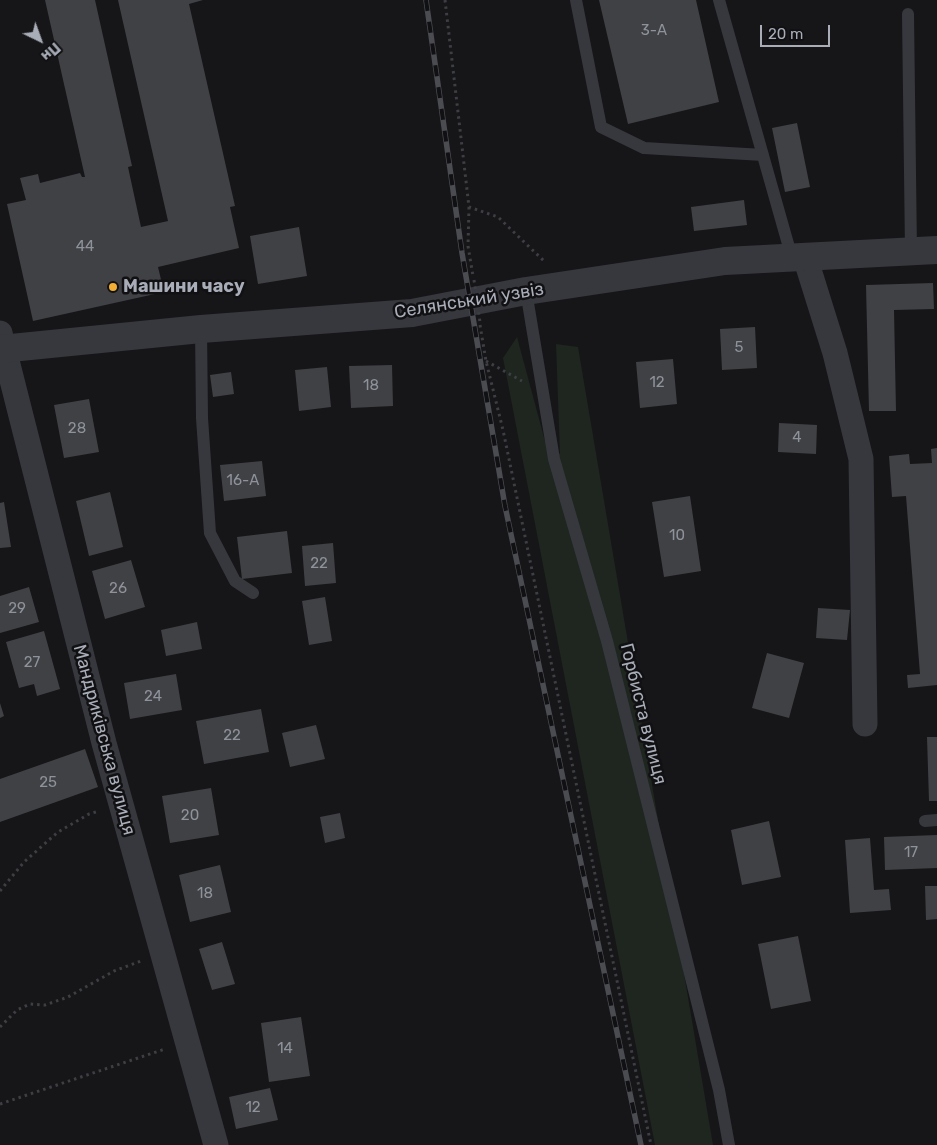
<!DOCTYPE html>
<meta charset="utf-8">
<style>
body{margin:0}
#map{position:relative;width:937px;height:1145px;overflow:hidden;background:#161618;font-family:Rubik,sans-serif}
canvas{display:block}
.north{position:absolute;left:15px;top:15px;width:50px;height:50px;-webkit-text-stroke:4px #111113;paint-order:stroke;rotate:138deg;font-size:14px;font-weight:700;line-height:20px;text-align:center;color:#a8adb8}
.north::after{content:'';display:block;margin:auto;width:18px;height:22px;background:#a8adb8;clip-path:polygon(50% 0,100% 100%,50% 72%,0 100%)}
.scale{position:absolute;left:760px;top:25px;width:70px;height:22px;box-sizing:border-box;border:2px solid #a8adb8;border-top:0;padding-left:6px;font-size:15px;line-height:18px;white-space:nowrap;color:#a8adb8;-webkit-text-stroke:4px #111113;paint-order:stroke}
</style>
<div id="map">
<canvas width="937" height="1145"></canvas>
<div class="north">Пн</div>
<div class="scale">20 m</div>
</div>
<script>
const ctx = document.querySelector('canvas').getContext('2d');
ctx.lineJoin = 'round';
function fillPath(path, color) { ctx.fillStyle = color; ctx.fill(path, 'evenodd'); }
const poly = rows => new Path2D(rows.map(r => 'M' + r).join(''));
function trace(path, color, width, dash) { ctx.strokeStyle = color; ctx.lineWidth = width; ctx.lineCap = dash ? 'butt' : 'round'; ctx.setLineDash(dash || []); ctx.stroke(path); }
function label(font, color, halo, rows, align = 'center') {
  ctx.font = font + ' Rubik,sans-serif'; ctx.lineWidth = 5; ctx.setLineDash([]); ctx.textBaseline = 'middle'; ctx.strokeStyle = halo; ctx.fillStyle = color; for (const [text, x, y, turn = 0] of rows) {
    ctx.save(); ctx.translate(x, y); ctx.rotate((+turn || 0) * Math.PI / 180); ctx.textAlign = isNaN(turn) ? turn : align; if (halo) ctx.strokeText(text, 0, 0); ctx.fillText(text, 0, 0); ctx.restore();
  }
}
const green = poly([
 [517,337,545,441,560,454,556,344,578,347,713,1145,655,1145,503,358]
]);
const building = poly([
 [45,0,95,0,132,166,128,167,141,227,168,221,118,0,203,0,189,4,235,206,230,207,239,248,158,267,164,292,33,321,7,204,26,200,20,178,38,174,40,183,80,173,82,177,85,177],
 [599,0,696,0,719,102,628,124],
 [797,123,810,187,785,192,772,128],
 [744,200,747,225,694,231,691,207],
 [299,227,307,276,258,284,250,236],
 [933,283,934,309,894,310,896,411,869,411,866,285],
 [755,327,757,368,722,370,720,329],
 [673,359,677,404,640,408,636,362],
 [392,365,393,406,351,408,349,366],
 [327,367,331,407,299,411,295,370],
 [231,372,234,394,213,397,210,375],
 [89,399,99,452,64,458,54,405],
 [779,423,817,425,816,454,778,452],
 [937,448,937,685,908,688,907,675,920,674,906,496,892,497,889,456,909,454,910,464,932,463,931,449],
 [262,461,266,496,224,501,220,465],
 [110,492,123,547,89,556,76,501],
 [690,496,701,571,664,577,652,502],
 [4,502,11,547,0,548,0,503],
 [287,531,292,573,242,579,237,537],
 [333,543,336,583,305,586,302,546],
 [131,560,145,607,105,619,92,571],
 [29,587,39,622,0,633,0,596],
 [325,597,332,641,309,645,302,601],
 [818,608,850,610,847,640,816,638],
 [197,622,202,649,166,656,161,630],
 [44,631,60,689,37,696,34,684,19,688,6,642],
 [767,653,804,663,789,718,752,708],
 [176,674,182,710,130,719,124,683],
 [0,703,4,716,0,718],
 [261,709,269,752,204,764,196,721],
 [316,725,325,759,290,767,282,733],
 [927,737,937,737,937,801,929,801],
 [85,749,98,787,0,822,0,779],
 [211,788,219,835,170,843,162,796],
 [340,813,345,838,325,843,320,817],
 [769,821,781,877,742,885,731,830],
 [937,835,937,868,885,870,884,837],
 [870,838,874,890,889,889,891,910,850,913,845,840],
 [220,865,231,912,190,922,179,875],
 [925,886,937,886,937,919,926,920],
 [798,936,811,1001,771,1009,758,944],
 [222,942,235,984,212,990,199,949],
 [301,1017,310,1076,269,1082,261,1023],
 [270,1088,278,1120,236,1129,229,1097]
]);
const path = poly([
 [445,0,469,207,498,217,545,262],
 [469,207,468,246,473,276],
 [480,325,486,361,503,430,651,1145],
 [486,361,522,381],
 [0,891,24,862,58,832,89,814,99,811],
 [0,1027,17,1010,30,1004,45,1005,68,997,114,971,141,961],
 [0,1104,165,1049]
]);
const service = poly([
 [576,0,601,127,644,148,763,155],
 [719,0,792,258],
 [908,14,911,252],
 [526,291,554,459,607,641,719,1090,729,1145],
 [201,329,202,418,210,533,235,581,253,593],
 [925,821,937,820]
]);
const minor = poly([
 [805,257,835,353,861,459,865,724],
 [0,333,104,743,216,1145]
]);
const tertiary = poly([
 [0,349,201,329,412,313,526,291,725,261,937,250]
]);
const rail = poly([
 [426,0,462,253,505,506,641,1145]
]);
const pathBridge = poly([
 [474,280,480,322]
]);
const markers = [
 [113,287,5,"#f2b134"]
];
const numberNames = [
 ["3-А",654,31],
 ["44",85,247],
 ["5",739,348],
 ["12",657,383],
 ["18",371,386],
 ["28",77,429],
 ["4",797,438],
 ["16-А",243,481],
 ["10",677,536],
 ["22",319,564],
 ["26",118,589],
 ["29",17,609],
 ["27",32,663],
 ["24",153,697],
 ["22",232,736],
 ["25",48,783],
 ["20",190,816],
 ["17",911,853],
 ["18",205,894],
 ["14",285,1049],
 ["12",253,1108]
];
const poiNames = [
 ["Машини часу",123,287]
];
const streetNames = [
 ["Селянський узвіз",469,301,-9],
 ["Горбиста вулиця",643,714,76],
 ["Мандриківська вулиця",104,740,75]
];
fillPath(green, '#1e261f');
fillPath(building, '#404145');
trace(path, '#3d3f44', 3, [2.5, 4]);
trace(service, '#37383d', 12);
trace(minor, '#37383d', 25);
trace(tertiary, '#37383d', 28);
trace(rail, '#4a4c52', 5.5);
trace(rail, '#111113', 4, [11]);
trace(pathBridge, '#3d3f44', 3, [2.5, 4]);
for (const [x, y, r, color] of markers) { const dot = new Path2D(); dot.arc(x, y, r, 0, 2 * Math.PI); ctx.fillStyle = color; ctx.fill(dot); trace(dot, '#111113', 2); }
label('15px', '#8e929b', null, numberNames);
label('bold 18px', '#a8adb8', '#111113', poiNames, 'left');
label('18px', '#a8adb8', '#111113', streetNames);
</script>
